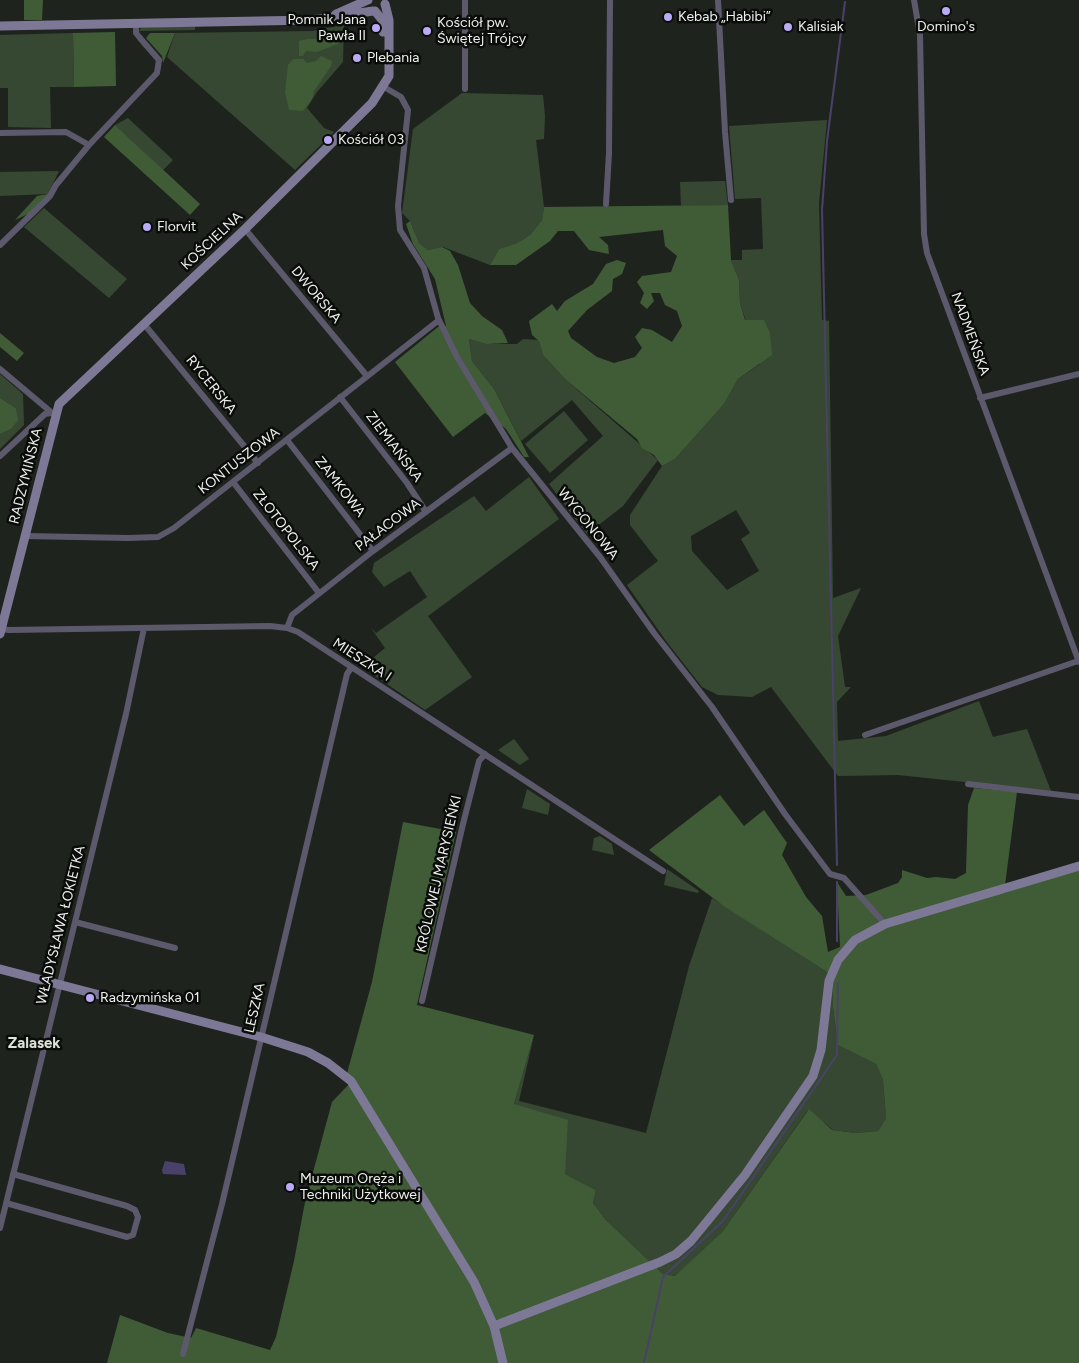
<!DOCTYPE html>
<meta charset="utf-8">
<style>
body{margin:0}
canvas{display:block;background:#1f231e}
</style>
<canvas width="1079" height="1363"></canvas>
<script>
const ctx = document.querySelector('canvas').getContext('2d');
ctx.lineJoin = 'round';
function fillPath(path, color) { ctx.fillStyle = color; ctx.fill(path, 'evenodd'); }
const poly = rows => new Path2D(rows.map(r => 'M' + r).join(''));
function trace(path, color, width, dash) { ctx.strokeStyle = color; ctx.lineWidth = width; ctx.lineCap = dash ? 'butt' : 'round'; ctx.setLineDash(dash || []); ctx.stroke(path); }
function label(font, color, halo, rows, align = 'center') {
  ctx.font = font + ' Figtree,sans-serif'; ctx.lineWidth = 5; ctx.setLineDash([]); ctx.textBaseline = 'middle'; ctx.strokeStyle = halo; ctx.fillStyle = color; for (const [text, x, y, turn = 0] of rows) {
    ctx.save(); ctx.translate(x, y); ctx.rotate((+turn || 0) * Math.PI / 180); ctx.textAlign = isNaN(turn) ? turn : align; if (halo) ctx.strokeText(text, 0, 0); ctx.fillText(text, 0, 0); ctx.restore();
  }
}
const green = poly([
 [195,25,195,30,139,31,141,28],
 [344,25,343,62,317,92,307,108,324,128,334,132,295,170,167,57,175,33,312,31],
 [73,33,74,87,50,87,51,128,8,127,8,88,0,88,0,35],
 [462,93,543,95,545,116,544,139,536,140,544,207,542,220,530,235,517,243,499,249,490,265,443,247,428,250,419,243,410,221,402,213,413,129],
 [128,118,173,160,163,170,115,125],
 [827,120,819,203,822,320,829,321,833,598,861,588,838,636,845,687,851,687,837,702,838,741,886,736,979,701,993,737,1027,729,1051,791,898,775,838,776,771,687,752,697,718,695,702,687,666,641,627,585,658,561,630,525,630,515,662,466,675,459,724,404,738,379,760,364,740,303,739,280,731,260,742,260,742,250,763,249,761,198,735,199,729,126],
 [736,510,750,533,741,539,759,571,727,590,692,551,691,536],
 [59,171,48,194,0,196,0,172],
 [725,181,728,205,681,206,680,182],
 [44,208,127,279,109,298,24,227],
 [469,339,486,344,517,344,523,339,539,340,543,355,565,379,658,460,623,506,587,534,549,484,603,436,572,400,521,441,494,389,472,361],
 [0,374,23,394,24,425,0,449,0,434,11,429,16,408,0,398],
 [564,411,588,440,550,473,525,444],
 [529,477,559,519,428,616,472,677,425,710,362,667,385,648,371,628,376,633,427,597,410,571,384,587,372,572,374,563,474,496,486,511],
 [514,739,529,759,520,765,498,750],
 [527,789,550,804,548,815,522,808],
 [600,836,612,844,614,855,592,850,594,838],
 [667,869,699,891,698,893,664,885],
 [712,898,827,972,833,981,833,1008,838,1045,876,1064,883,1080,886,1118,878,1131,856,1133,833,1130,808,1110,723,1231,676,1276,663,1274,606,1220,593,1203,596,1190,565,1174,514,1104,534,1035,519,1101,646,1133,689,966]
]);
const forest = poly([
 [24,0,43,0,42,20,24,20],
 [115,32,116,86,74,87,73,33],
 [150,33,175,33,163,63,162,56,146,38],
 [307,39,331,39,338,41,338,44,317,52,306,51,303,56,299,56,299,41],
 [321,56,332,61,331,66,314,91,312,99,303,111,289,110,285,92,288,65,293,59,303,59,307,63,316,61],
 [115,125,200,204,190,215,104,137],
 [48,194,28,214,15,220,37,196],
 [728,205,731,260,739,280,740,303,745,320,764,320,770,333,772,355,738,379,724,404,675,459,662,466,654,455,642,448,637,439,565,379,543,355,539,341,532,335,529,321,552,304,557,311,565,301,593,284,606,264,617,260,626,263,622,274,613,279,612,291,587,310,568,331,571,338,597,357,614,363,635,357,642,348,635,337,642,328,652,330,672,342,682,326,677,311,665,305,660,293,651,293,654,301,647,309,640,303,644,293,637,282,642,276,671,272,677,256,665,246,663,230,599,237,608,245,609,254,589,250,574,231,558,231,550,241,516,265,490,265,499,249,517,243,530,235,542,220,544,207],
 [410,221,419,243,428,250,442,247,450,251,458,265,470,303,482,316,502,330,508,343,486,344,469,339,472,361,494,389,529,457,524,457,506,429,485,413,453,437,395,362,438,327,446,326,435,279,413,244,406,224],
 [0,333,24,353,17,361,0,347],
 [0,398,16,408,18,420,11,429,0,434],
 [974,788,1017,792,1004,893,1079,869,1079,1363,107,1363,120,1315,168,1333,191,1338,196,1328,270,1350,276,1337,294,1261,305,1202,332,1102,351,1082,346,1077,372,982,403,822,456,832,417,1005,534,1035,514,1104,568,1120,565,1174,596,1190,593,1203,606,1220,663,1274,675,1276,723,1231,809,1109,832,1130,856,1133,878,1131,886,1118,883,1080,876,1064,838,1045,833,1008,833,981,827,972,725,907,649,850,720,795,744,826,764,810,787,843,782,855,806,897,822,916,828,952,840,947,837,882,846,896,866,895,898,883,902,877,902,870,927,878,936,877,955,879,966,873,968,805]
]);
const water = poly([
 [165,1161,184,1164,186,1175,163,1174,162,1170]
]);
const stream = poly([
 [837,865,822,210,827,141,845,2],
 [837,941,837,882],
 [644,1363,663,1277,723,1221,837,1055,838,983]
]);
const street = poly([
 [465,0,465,89],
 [718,0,725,132,731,200],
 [914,0,920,35,924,234,927,253,1079,662],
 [384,87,401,97,408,110,398,206,400,230,424,268,438,318,457,357,512,448,600,557,654,633,712,707,785,814,830,874,844,878,885,924],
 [0,133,66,132,89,145],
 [606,204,609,153,610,0],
 [245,229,367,376],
 [0,245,50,196,56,185,89,145,157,73,159,60,140,38,136,33,136,23],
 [144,324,258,463],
 [0,369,51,412],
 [340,397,407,483,426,512],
 [980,398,1079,374],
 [287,440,373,551],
 [0,456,45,414,57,412],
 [233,482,319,593],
 [25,536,128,538,158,537,174,528,439,320],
 [287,628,292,615,373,551,512,448],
 [1,629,9,630,270,626,287,628,298,632,663,871],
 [865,735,1078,661],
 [968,784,1079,797],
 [75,922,175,948],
 [422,1001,463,824,479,761,485,754],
 [6,1203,127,1237,133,1235,138,1217,135,1210,127,1206,13,1174],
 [0,1228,126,714,144,628],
 [183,1354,222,1204,347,674,351,668]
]);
const secondary = poly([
 [375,11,383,21,383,32],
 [336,14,368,0],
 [0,26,311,20,373,11],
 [0,634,59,404,245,229,372,103,389,76,389,20,385,4],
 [0,969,261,1037,308,1052,328,1063,351,1081,474,1282,494,1326,503,1363],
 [494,1326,660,1262,676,1254,691,1241,745,1175,813,1076,821,1050,829,981,838,960,855,940,885,924,1079,866]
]);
const markers = [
 [946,11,5,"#bbaaf6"],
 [668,17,5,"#bbaaf6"],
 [788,27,5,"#bbaaf6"],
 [376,28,5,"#bbaaf6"],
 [427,31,5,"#bbaaf6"],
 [357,58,5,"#bbaaf6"],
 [328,140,5,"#bbaaf6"],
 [147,227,5,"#bbaaf6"],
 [90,998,5,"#bbaaf6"],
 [290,1187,5,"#bbaaf6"]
];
const poiNames = [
 ["Kebab „Habibi”",678,17],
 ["Pomnik Jana",366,20,"right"],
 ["Pawła II",366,36,"right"],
 ["Kościół pw.",437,23],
 ["Świętej Trójcy",437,39],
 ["Kalisiak",798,27],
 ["Domino's",946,27,"center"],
 ["Plebania",367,58],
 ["Kościół 03",338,140],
 ["Florvit",157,227],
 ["Radzymińska 01",100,998],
 ["Muzeum Oręża i",300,1179],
 ["Techniki Użytkowej",300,1195]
];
const streetNames = [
 ["KOŚCIELNA",212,241,-43],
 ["DWORSKA",316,295,50],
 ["NADMEŃSKA",970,334,70],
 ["RYCERSKA",211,385,51],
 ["ZIEMIAŃSKA",394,447,53],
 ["KONTUSZOWA",239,461,-38],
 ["RADZYMIŃSKA",26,476,-76],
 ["ZAMKOWA",340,487,52],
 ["WYGONOWA",588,524,51],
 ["PAŁACOWA",388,525,-37],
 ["ZŁOTOPOLSKA",286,530,52],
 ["MIESZKA I",362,660,33],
 ["KRÓLOWEJ MARYSIEŃKI",439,874,-77],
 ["WŁADYSŁAWA ŁOKIETKA",61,925,-76],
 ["LESZKA",255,1008,-77]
];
const neighbourhoodNames = [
 ["Zalasek",34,1044]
];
fillPath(green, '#364831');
fillPath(forest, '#3f5c36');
fillPath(water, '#4a416a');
trace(stream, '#4a416a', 2);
trace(street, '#5d596c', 6);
trace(secondary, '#7e7897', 9);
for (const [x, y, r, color] of markers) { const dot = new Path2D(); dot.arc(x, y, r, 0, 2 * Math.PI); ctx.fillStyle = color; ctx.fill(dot); trace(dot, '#0a0c0a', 2); }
label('14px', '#edf0ec', '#0a0c0a', poiNames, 'left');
label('14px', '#edf0ec', '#0a0c0a', streetNames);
label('bold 15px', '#dce2da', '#0a0c0a', neighbourhoodNames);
</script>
